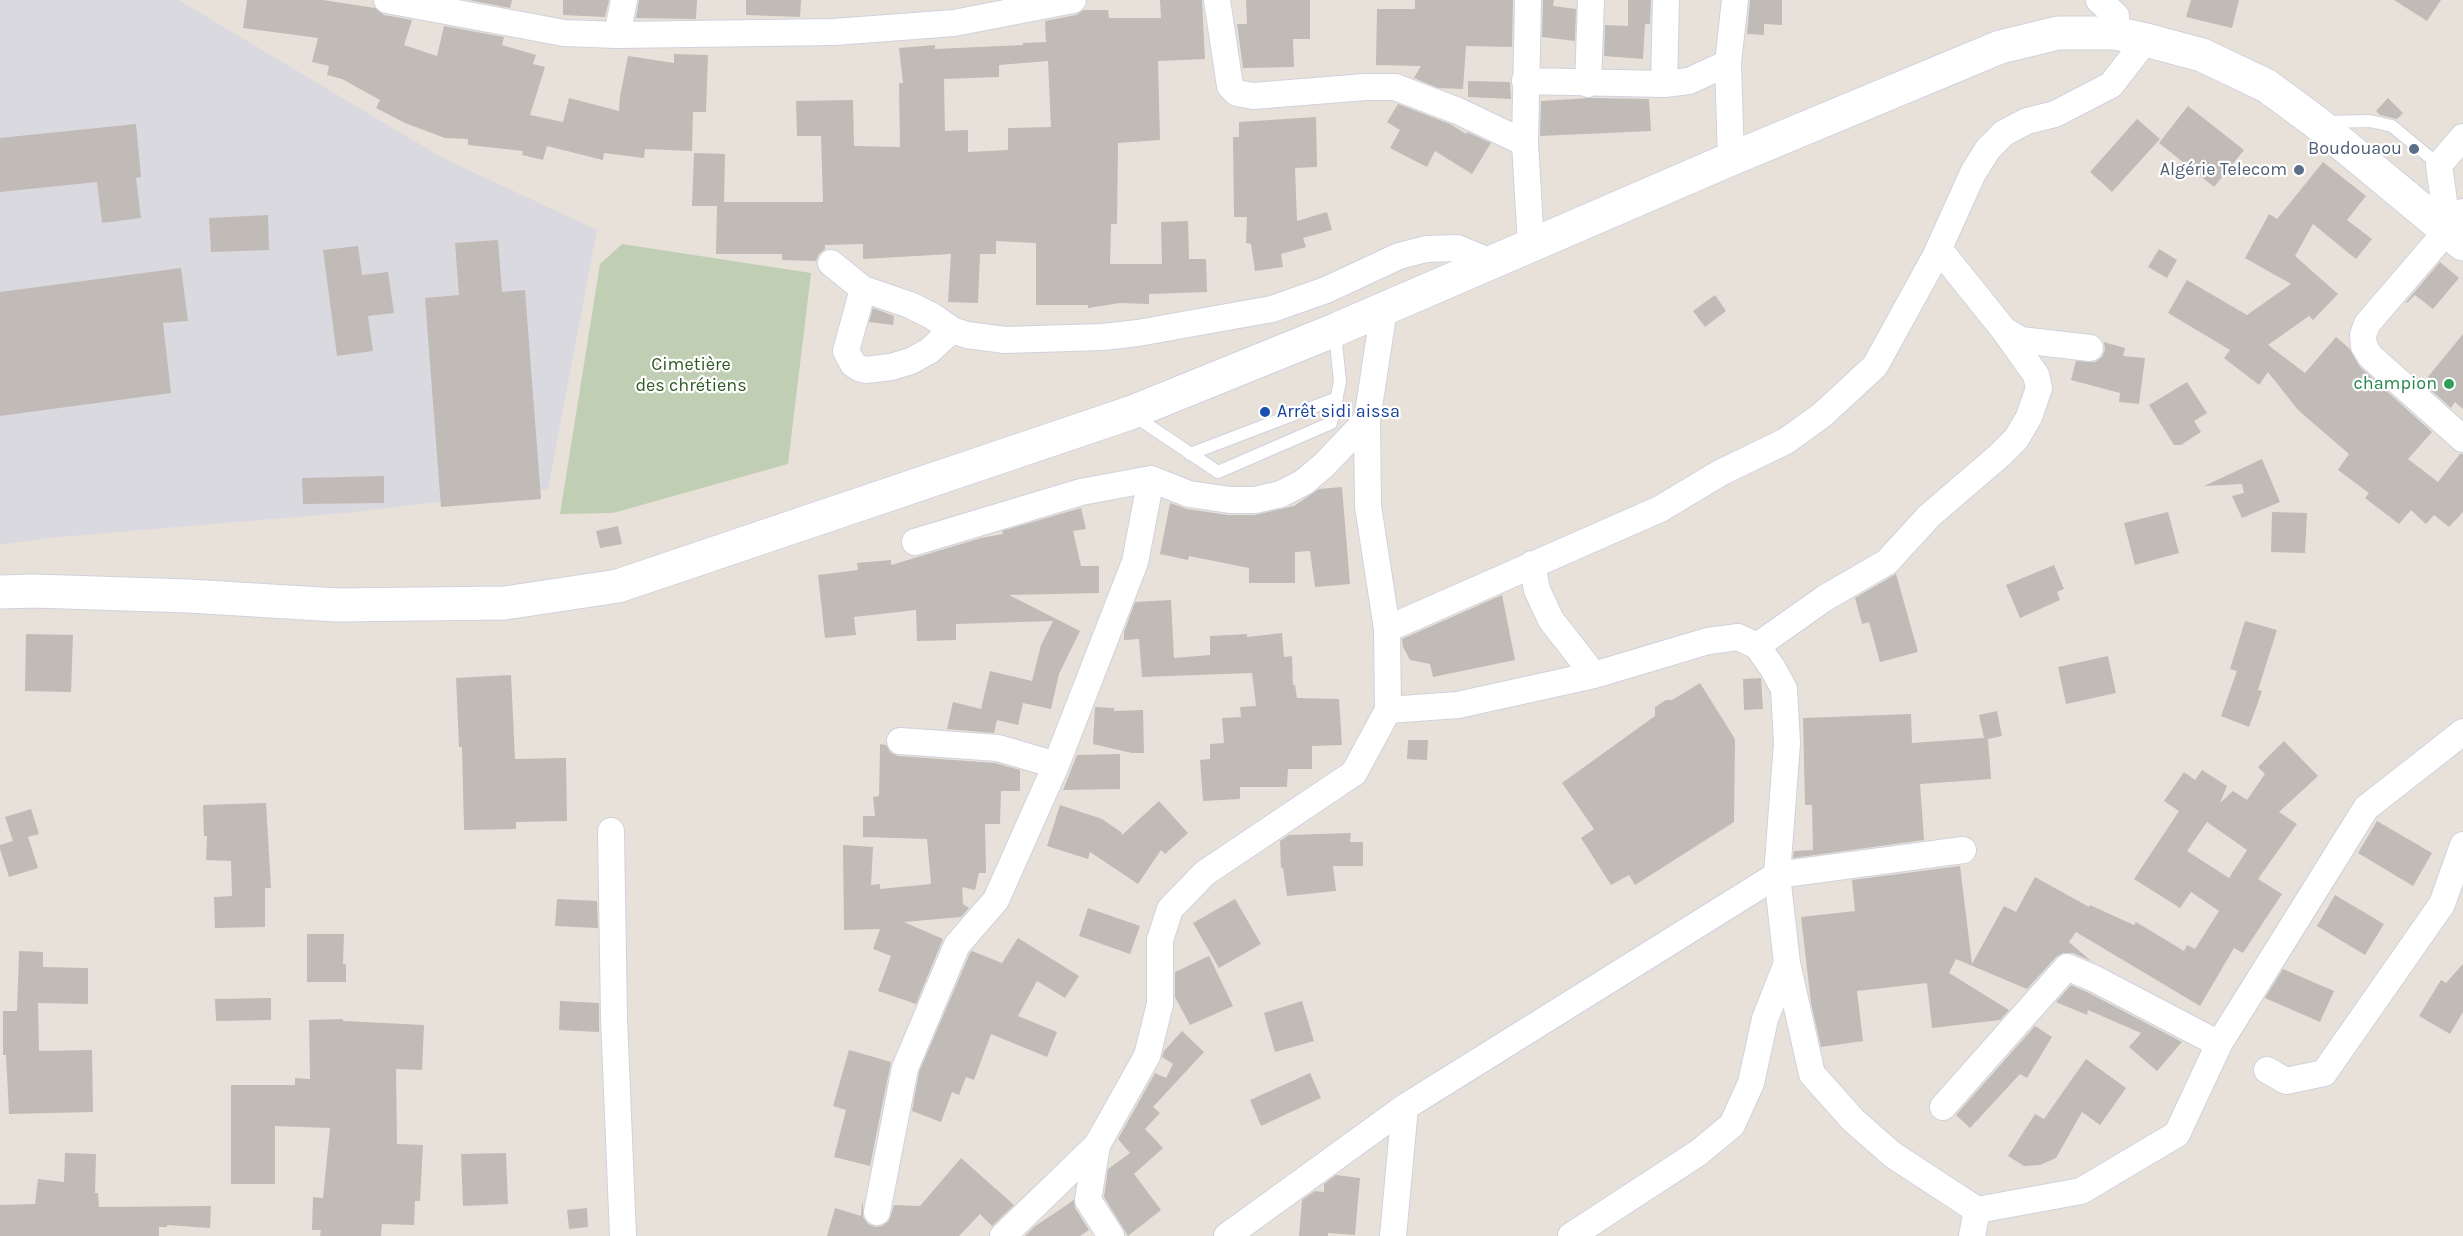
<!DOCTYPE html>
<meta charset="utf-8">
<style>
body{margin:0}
canvas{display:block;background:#e8e1d9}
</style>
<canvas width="2463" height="1236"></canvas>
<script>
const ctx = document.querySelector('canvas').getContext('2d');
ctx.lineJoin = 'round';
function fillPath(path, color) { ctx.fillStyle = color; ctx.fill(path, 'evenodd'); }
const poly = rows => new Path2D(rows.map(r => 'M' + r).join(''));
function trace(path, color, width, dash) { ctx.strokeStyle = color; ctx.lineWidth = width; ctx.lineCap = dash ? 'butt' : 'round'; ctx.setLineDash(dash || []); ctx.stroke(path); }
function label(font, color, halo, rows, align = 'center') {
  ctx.font = font + ' Karla,sans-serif'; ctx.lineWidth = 4.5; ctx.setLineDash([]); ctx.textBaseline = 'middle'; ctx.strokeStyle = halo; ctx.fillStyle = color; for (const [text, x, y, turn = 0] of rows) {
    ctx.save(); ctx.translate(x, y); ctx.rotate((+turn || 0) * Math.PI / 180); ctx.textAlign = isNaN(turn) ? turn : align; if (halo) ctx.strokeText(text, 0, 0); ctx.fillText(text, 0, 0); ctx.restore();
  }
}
const industrial = poly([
 [0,0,179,0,443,158,597,230,548,489,345,513,47,538,0,545]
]);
const cemetery = poly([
 [622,244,811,273,788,464,613,513,560,514,600,264]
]);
const building = poly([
 [247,0,323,0,375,8,384,15,412,20,404,45,437,56,444,26,504,37,502,45,536,55,533,64,545,67,530,115,563,122,569,98,619,111,620,96,628,56,674,63,674,54,708,55,706,112,693,112,692,151,645,149,644,158,604,153,603,160,547,146,543,160,522,155,523,151,468,145,468,139,445,138,405,123,376,108,380,100,342,79,327,75,329,66,312,62,318,38,243,28],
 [469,0,512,0,510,8],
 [563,0,609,0,605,17,563,15],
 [639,0,697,0,696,19,636,18],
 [746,0,801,0,800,17,746,15],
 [1160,0,1202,0,1205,59,1158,61,1160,140,1118,143,1117,224,1111,224,1110,264,1162,264,1161,222,1188,221,1189,259,1206,259,1207,292,1149,294,1149,304,1120,303,1088,308,1088,305,1036,305,1036,243,996,241,996,254,980,254,978,303,948,302,951,254,863,259,863,244,825,245,825,249,819,254,816,261,782,260,782,254,716,254,717,206,692,206,694,153,725,154,724,202,823,202,821,136,797,136,796,101,853,100,854,146,900,147,899,83,903,83,899,48,935,45,935,49,1023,45,1023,43,1046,42,1045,21,1076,15,1084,10,1108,10,1109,18,1161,18],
 [1048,61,1051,127,1008,128,1008,150,968,152,968,130,945,131,944,79,999,77,999,65],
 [1246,0,1310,0,1310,39,1293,39,1294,67,1243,68,1237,24,1247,24],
 [1415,0,1513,0,1512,47,1466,46,1463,89,1438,88,1414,78,1421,66,1376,65,1377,9,1415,9],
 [1543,0,1554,0,1553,6,1576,9,1575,41,1542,37],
 [1628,0,1651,0,1650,24,1645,24,1643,59,1604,56,1605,25,1628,26],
 [1750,0,1782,0,1782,25,1764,24,1764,35,1747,34],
 [2191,0,2239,0,2232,28,2186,17],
 [2394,0,2441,0,2427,21],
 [1468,81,1510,82,1511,99,1468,97],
 [1590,98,1649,99,1651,131,1540,136,1541,101],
 [2388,98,2403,113,2397,119,2380,115,2376,111],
 [1398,104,1450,124,1466,134,1467,132,1491,143,1472,174,1435,151,1427,167,1390,148,1400,130,1387,122],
 [2188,106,2244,150,2214,187,2159,143],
 [1316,117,1317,167,1295,168,1297,221,1327,212,1332,230,1303,238,1306,247,1281,254,1283,267,1255,271,1251,244,1246,243,1247,217,1234,217,1233,137,1239,137,1239,122],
 [2137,119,2160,139,2112,192,2090,172],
 [136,124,141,177,136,178,141,218,102,223,97,182,0,192,0,138],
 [2323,162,2366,196,2347,220,2372,239,2356,259,2313,224,2295,256,2338,294,2313,320,2309,316,2268,345,2305,373,2336,337,2349,348,2360,367,2432,432,2408,459,2438,482,2460,454,2463,454,2463,512,2449,527,2434,515,2426,524,2411,510,2399,524,2365,498,2369,493,2338,470,2349,454,2298,410,2268,372,2259,385,2224,358,2230,350,2168,313,2187,280,2247,315,2291,284,2245,258,2269,214,2277,219],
 [268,215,269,250,211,252,209,218],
 [498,240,502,292,525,290,541,499,441,507,425,298,459,295,455,243],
 [358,246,362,275,388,272,394,313,368,316,373,351,337,356,323,250],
 [2159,249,2177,260,2167,278,2148,267],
 [2440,262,2459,278,2433,309,2415,295,2407,303,2406,302],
 [181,268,188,321,163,323,171,393,0,416,0,292],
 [1715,295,1726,311,1705,327,1693,311],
 [873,308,894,316,893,325,869,322],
 [2463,334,2463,409,2455,402,2451,408,2423,383],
 [2104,342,2125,348,2123,356,2145,358,2139,404,2119,402,2120,393,2071,380,2076,361,2095,362,2102,357,2105,350],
 [2187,382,2207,413,2194,421,2201,432,2181,445,2174,445,2149,405],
 [2262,459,2280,502,2242,518,2232,496,2244,493,2242,484,2204,486],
 [384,476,384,503,303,504,302,478],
 [1342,487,1350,584,1315,587,1310,551,1295,552,1295,583,1249,583,1249,568,1189,556,1188,560,1160,554,1170,503,1187,509,1228,515,1255,515,1294,506,1319,489],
 [1081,508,1086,529,1073,531,1081,566,1099,566,1099,593,1009,595,1080,631,1059,674,1051,709,1023,703,1018,725,997,720,994,733,947,729,953,702,981,709,990,671,1032,681,1041,645,1053,621,956,624,956,640,917,641,916,610,854,617,856,635,825,638,818,575,858,570,857,563,891,560,891,565,981,538,1003,534,1002,531],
 [2168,512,2179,553,2135,565,2124,523],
 [2272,512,2307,513,2305,553,2271,552],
 [618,526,622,544,600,548,596,531],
 [2054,565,2064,589,2057,592,2060,600,2020,618,2006,585],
 [1896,574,1918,652,1880,662,1869,622,1862,624,1855,598],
 [1502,595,1515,660,1433,677,1430,664,1410,660,1403,647,1402,639],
 [1171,600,1174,658,1210,655,1210,636,1247,634,1247,637,1282,633,1284,657,1292,656,1293,685,1295,685,1297,698,1339,699,1342,745,1312,746,1312,769,1288,769,1287,787,1240,787,1240,799,1203,801,1200,760,1210,759,1210,744,1224,743,1222,718,1241,717,1240,707,1256,706,1252,673,1142,677,1139,639,1124,640,1124,632,1135,602],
 [2245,621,2277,630,2258,690,2262,691,2249,727,2221,716,2237,671,2230,669],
 [26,634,73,635,71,692,25,691],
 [2108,656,2116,693,2066,704,2058,667],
 [511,675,515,759,566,758,567,821,516,822,516,829,464,830,462,747,459,747,456,678],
 [1761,678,1763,709,1744,710,1743,679],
 [1700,683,1735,739,1734,822,1635,885,1629,875,1611,885,1581,838,1594,829,1562,783,1655,716,1655,707,1666,700,1672,700],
 [1095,707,1114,708,1114,711,1143,710,1144,753,1132,753,1093,744],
 [1997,711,2002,736,1988,739,1991,779,1920,784,1924,840,1793,858,1794,851,1813,850,1812,805,1805,805,1803,718,1911,714,1912,743,1984,738,1979,715],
 [1408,740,1428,740,1427,760,1407,759],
 [2284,741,2318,776,2279,812,2297,824,2258,879,2282,894,2243,953,2234,948,2200,1006,2076,932,2069,942,2091,961,2073,953,2063,953,2056,957,2027,989,1956,959,1949,973,2009,1010,2000,1020,1932,1028,1927,983,1857,991,1863,1041,1821,1047,1811,1003,1801,917,1855,911,1852,880,1960,866,1972,964,2004,906,2016,912,2035,877,2089,907,2090,905,2134,925,2136,922,2184,951,2187,945,2195,949,2219,911,2191,892,2180,908,2134,879,2179,811,2164,801,2184,772,2195,780,2202,770,2227,786,2220,803,2233,791,2247,800,2265,774,2258,767],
 [2207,822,2247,850,2229,878,2187,851],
 [880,744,886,745,891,753,898,756,995,763,1020,770,1020,791,1001,791,1000,824,985,824,986,873,979,873,975,890,962,887,963,904,969,908,961,917,904,922,943,939,916,1004,878,991,891,956,873,949,880,929,844,930,843,845,873,847,871,885,880,884,880,889,931,884,927,839,863,837,863,816,875,816,873,797,879,796],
 [1120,754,1120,789,1063,790,1077,755],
 [1159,801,1188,833,1165,854,1161,850,1138,884,1090,852,1088,859,1047,846,1060,805,1102,819,1121,832,1122,835],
 [266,803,271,888,265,888,265,927,215,928,214,897,232,896,231,861,206,860,207,836,204,836,203,805],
 [31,809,39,834,28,837,38,868,9,877,0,849,0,845,13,841,5,817],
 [2377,821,2432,853,2413,886,2358,853],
 [1351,833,1350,842,1363,842,1363,866,1333,866,1336,891,1287,896,1283,868,1281,868,1280,841,1289,835],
 [2335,895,2384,924,2365,955,2317,926],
 [557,899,597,901,598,928,555,926],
 [1235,899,1261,944,1219,968,1193,923],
 [1088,908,1140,926,1130,954,1079,936],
 [307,934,344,934,343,964,346,964,346,982,307,982],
 [1018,938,1079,976,1065,998,1037,981,1018,1016,1057,1032,1047,1057,991,1034,974,1080,966,1077,959,1095,952,1092,941,1122,912,1111,919,1072,970,953,972,951,1002,963],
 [19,951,43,952,43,967,88,968,88,1004,38,1003,39,1051,92,1050,93,1112,9,1114,6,1055,3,1055,3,1011,17,1011],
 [1209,956,1233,1006,1190,1025,1175,997,1175,972],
 [2463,964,2463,1012,2450,1034,2419,1016,2441,980,2446,983],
 [2283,969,2334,991,2320,1022,2265,998],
 [2071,985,2089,993,2182,1042,2157,1071,2129,1047,2141,1033,2088,1010,2087,1015,2056,1002],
 [271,998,271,1020,216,1021,215,999],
 [560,1001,599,1003,599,1032,559,1030],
 [1302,1001,1314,1041,1275,1052,1264,1013],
 [343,1019,343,1021,424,1025,422,1070,396,1069,397,1144,423,1145,420,1201,415,1201,414,1225,382,1224,381,1236,320,1236,321,1230,312,1230,313,1197,323,1198,330,1128,275,1126,275,1184,231,1184,231,1085,295,1085,295,1078,310,1079,309,1020],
 [2035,1026,2052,1037,2027,1078,2020,1074,1970,1128,1956,1115],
 [1182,1031,1204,1052,1153,1107,1160,1113,1145,1129,1163,1148,1134,1174,1161,1210,1128,1236,1104,1197,1108,1169,1130,1153,1118,1139,1155,1073,1166,1078,1173,1064,1162,1057,1164,1051],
 [849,1050,891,1062,870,1166,834,1157,846,1110,833,1106],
 [2086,1059,2126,1088,2100,1125,2082,1112,2056,1158,2040,1165,2024,1166,2008,1156,2035,1114,2044,1119],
 [1310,1073,1321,1098,1261,1126,1250,1100],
 [65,1153,96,1154,95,1193,98,1193,99,1207,211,1206,210,1228,167,1225,167,1227,159,1227,159,1236,0,1236,0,1205,35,1204,38,1179,64,1182],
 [506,1153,508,1204,463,1206,461,1154],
 [961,1158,1014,1205,992,1226,980,1214,959,1236,827,1236,835,1208,861,1216,862,1203,863,1203,863,1217,868,1224,875,1227,882,1226,889,1221,894,1205,920,1206],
 [1336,1175,1360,1178,1355,1235,1328,1233,1328,1236,1299,1236,1302,1200,1315,1191,1324,1192,1324,1184],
 [1074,1200,1075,1208,1089,1230,1080,1236,1025,1236,1034,1227],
 [587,1208,588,1227,569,1229,567,1210]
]);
const service = poly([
 [2325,122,2370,121,2392,126,2439,165],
 [1133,415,1218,472,1331,423,1340,382,1335,333],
 [1190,454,1337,398]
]);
const minor = poly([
 [387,0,564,33,617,35,834,32,954,23,1073,0],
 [1217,0,1230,86,1237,93,1253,96,1365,87,1395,87,1458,111,1525,143],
 [1528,0,1525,143,1531,245],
 [2099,0,2116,16,2115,33],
 [617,35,624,0],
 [1525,81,1664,84,1689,81,1728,63],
 [1588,84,1591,0],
 [1664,84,1666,0],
 [1731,159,1728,63,1735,0],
 [2463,212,2367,324,2363,335,2364,346,2370,356,2463,439],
 [2448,231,2439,165,2463,137],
 [831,263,863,289,910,305,932,316,952,330,967,335,1005,340,1103,337,1138,333,1272,309,1326,290,1399,256,1426,249,1457,248,1493,263],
 [863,289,846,351,853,364,859,368,866,370,891,367,911,361,929,351,952,330],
 [1384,309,1367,420,1368,506,1387,629,1388,710,1458,705,1594,675,1708,641,1738,637,1757,646,1772,667,1784,689,1787,743,1777,875,1787,963,1812,1074,1853,1120,1893,1155,1977,1210],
 [2004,330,2021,340,2090,348],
 [915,542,1081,492,1151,479,1189,494,1230,500,1255,500,1281,494,1304,482,1324,465,1367,420],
 [1532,564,1537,590,1551,620,1594,675],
 [1387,629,1660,509,1720,473,1786,441,1822,415,1875,366,1935,257,1973,173,1988,149,2004,133,2027,121,2055,114,2111,85,2146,40],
 [1757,646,1825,598,1887,562,1929,516,2000,455,2016,439,2029,417,2039,388,2036,375,2004,330,1939,249],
 [900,741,998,748,1056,765],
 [611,831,614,1018,623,1236],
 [2267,1070,2286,1081,2324,1073,2442,904,2463,845],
 [1943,1107,2067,967,2095,979,2219,1044],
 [877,1212,905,1068,957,945,996,900,1056,765,1135,562,1151,479],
 [1003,1236,1097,1145],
 [1111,1236,1088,1200,1097,1145,1147,1056,1160,1004,1160,940,1170,909,1205,873,1354,773,1388,710],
 [1227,1236,1405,1107,1777,875,1963,850],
 [1393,1236,1405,1107],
 [1571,1236,1698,1153,1732,1125,1751,1083,1765,1019,1787,963],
 [1972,1236,1977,1210,2081,1191,2177,1134,2219,1044,2366,808,2463,732]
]);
const secondary = poly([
 [0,592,34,591,189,596,337,605,505,603,618,586,1130,413,1335,330,1731,159,2000,47,2058,33,2115,33,2146,40,2202,55,2267,86,2317,123,2463,244]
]);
const markers = [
 [2414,149,6,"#5c6f8a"],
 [2299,170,6,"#5c6f8a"],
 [2449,384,6,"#2e9e5b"],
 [1265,412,6,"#1a4fb4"]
];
const serviceNames = [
 ["Boudouaou",2402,149],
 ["Algérie Telecom",2287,170]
];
const parkNames = [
 ["Cimetière",691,365],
 ["des chrétiens",691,386]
];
const leisureNames = [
 ["champion",2437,384]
];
const transitNames = [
 ["Arrêt sidi aissa",1277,412]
];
fillPath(industrial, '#dbd9e0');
fillPath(cemetery, '#c0cfb3');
fillPath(building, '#c0bbb6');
trace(service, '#cfd2de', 14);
trace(minor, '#cfd2de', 28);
trace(secondary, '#cfd2de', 35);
trace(service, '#fff', 12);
trace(minor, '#fff', 26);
trace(secondary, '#fff', 33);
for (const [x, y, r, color] of markers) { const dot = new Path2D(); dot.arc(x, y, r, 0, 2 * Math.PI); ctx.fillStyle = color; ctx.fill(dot); trace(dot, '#fff', 2); }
label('18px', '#4e5e75', '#fff', serviceNames, 'right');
label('18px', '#2c5921', '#fff', parkNames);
label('18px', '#27864d', '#fff', leisureNames, 'right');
label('18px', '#164399', '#fff', transitNames, 'left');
</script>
